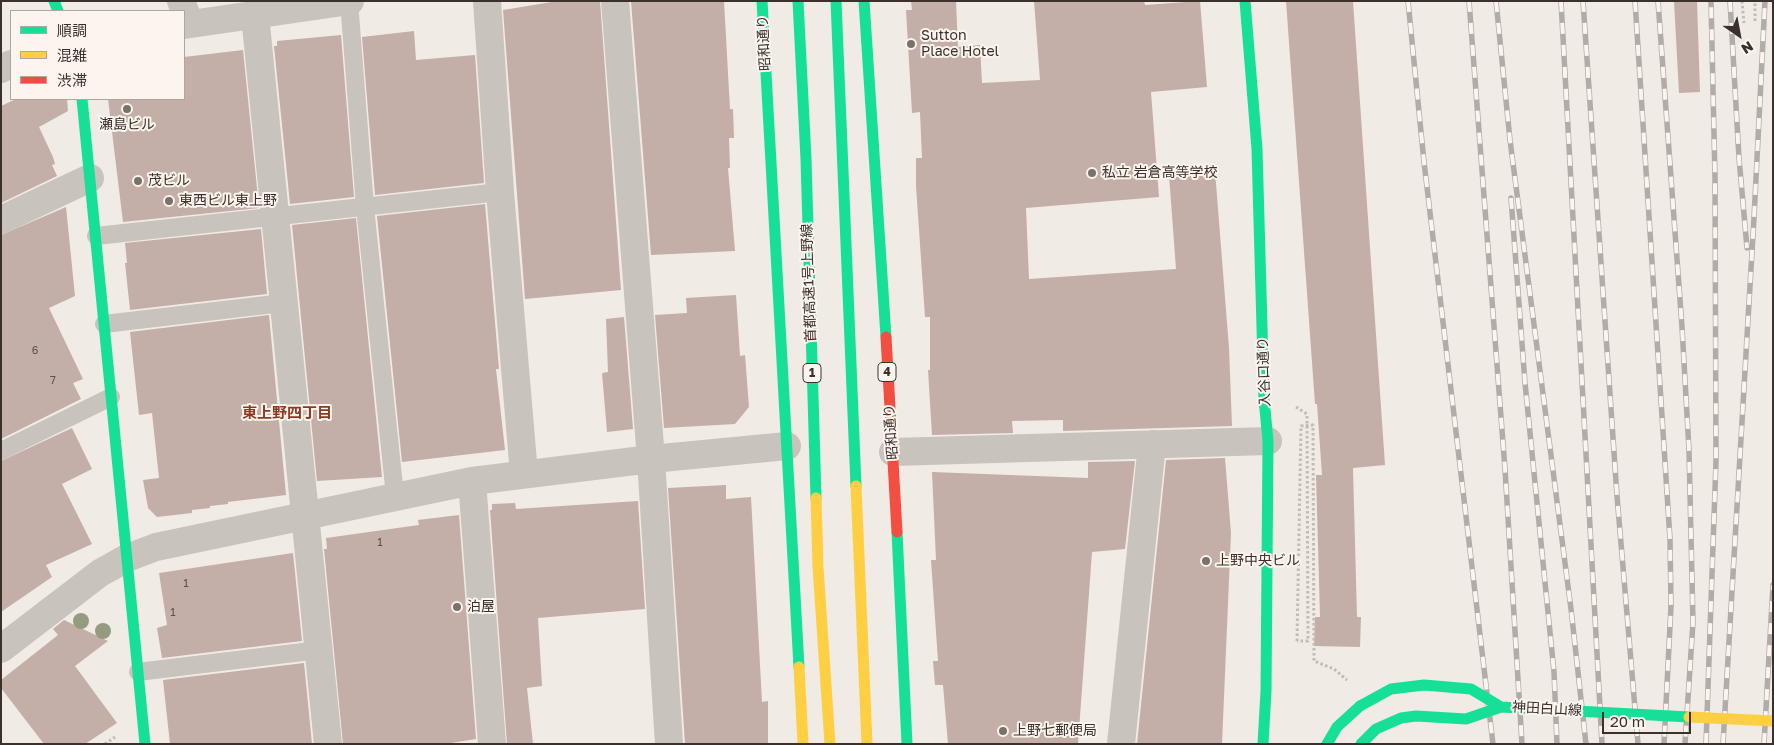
<!DOCTYPE html>
<meta charset="utf-8">
<style>
body{margin:0}
#map{position:relative;width:1774px;height:745px;overflow:hidden;background:#f0ebe5;font-family:"Golos Text","Noto Sans JP",sans-serif}
canvas{display:block}
.frame{position:absolute;inset:0;border:2px solid #3b302b;pointer-events:none}
.legend{position:absolute;left:10px;top:10px;width:175px;height:90px;box-sizing:border-box;background:#fbf5ee;border:1px solid #aea6a0;margin:0;padding:6px 9px;list-style:none;font-size:15px;color:#3b302b}
.legend li{display:flex;align-items:center;gap:10px;height:25px}
.legend b{width:25px;border:1px solid #aea6a0}
.north{position:absolute;left:1714px;top:10px;width:50px;height:50px;-webkit-text-stroke:4px #fbf5ee;paint-order:stroke;rotate:147deg;font-size:14px;font-weight:700;line-height:20px;text-align:center;color:#3b302b}
.north::after{content:'';display:block;margin:auto;width:18px;height:22px;background:#3b302b;clip-path:polygon(50% 0,100% 100%,50% 72%,0 100%)}
.scale{position:absolute;left:1602px;top:712px;width:89px;height:22px;box-sizing:border-box;border:2px solid #3b302b;border-top:0;padding-left:6px;font-size:15px;line-height:18px;white-space:nowrap;color:#3b302b;-webkit-text-stroke:4px #fbf5ee;paint-order:stroke}
</style>
<div id="map">
<canvas width="1774" height="745"></canvas>
<div class="frame"></div>
<ul class="legend">
<li><b style="height:6px;background:#16e098"></b>順調</li>
<li><b style="height:6px;background:#ffcf43"></b>混雑</li>
<li><b style="height:6px;background:#f24e42"></b>渋滞</li>
</ul>
<div class="north">N</div>
<div class="scale">20 m</div>
</div>
<script>
const ctx = document.querySelector('canvas').getContext('2d');
ctx.lineJoin = 'round';
function fillPath(path, color) { ctx.fillStyle = color; ctx.fill(path, 'evenodd'); }
const poly = rows => new Path2D(rows.map(r => 'M' + r).join(''));
function trace(path, color, width, dash) { ctx.strokeStyle = color; ctx.lineWidth = width; ctx.lineCap = dash ? 'butt' : 'round'; ctx.setLineDash(dash || []); ctx.stroke(path); }
function label(font, color, halo, rows, align = 'center') {
  ctx.font = font + ' "Golos Text","Noto Sans JP",sans-serif'; ctx.lineWidth = 4; ctx.setLineDash([]); ctx.textBaseline = 'middle'; ctx.strokeStyle = halo; ctx.fillStyle = color; for (const [text, x, y, turn = 0] of rows) {
    ctx.save(); ctx.translate(x, y); ctx.rotate((+turn || 0) * Math.PI / 180); ctx.textAlign = isNaN(turn) ? turn : align; if (halo) ctx.strokeText(text, 0, 0); ctx.fillText(text, 0, 0); ctx.restore();
  }
}
const building = poly([
 [558,1,600,1,621,290,525,299,503,10],
 [631,1,724,1,730,109,733,109,734,138,729,138,730,168,728,168,735,251,651,255],
 [911,1,956,1,958,47,980,45,982,83,1040,80,1034,1,1144,1,1145,5,1200,1,1207,87,1151,92,1159,197,1026,208,1029,279,1176,269,1169,175,1215,171,1229,348,1232,426,1063,431,1063,420,1012,421,1013,433,932,435,928,370,930,370,930,317,925,317,916,186,916,158,922,158,920,112,912,113,906,10,912,10],
 [1286,1,1353,1,1385,465,1353,468,1357,617,1361,617,1360,647,1314,646,1315,617,1320,617,1316,475,1322,475,1317,404,1315,404],
 [1674,1,1697,1,1700,92,1679,93],
 [414,31,416,60,475,55,484,183,375,195,362,37],
 [341,35,354,197,290,204,274,46,277,46,277,41],
 [243,50,259,208,123,222,108,99,184,99,184,57],
 [16,99,67,99,68,111,39,127,53,157,55,164,52,165,57,176,1,203,1,106],
 [485,204,499,369,496,369,505,450,402,462,377,216],
 [66,207,75,296,49,308,83,379,73,383,81,399,1,439,1,235],
 [356,218,382,477,317,481,292,225],
 [261,229,267,294,130,310,125,263,127,263,125,243],
 [736,295,740,356,745,355,749,407,735,424,664,428,655,315,687,313,686,298],
 [269,315,286,495,228,502,228,504,210,506,210,508,192,510,192,513,157,517,148,508,143,480,159,478,152,413,139,415,130,332],
 [624,317,633,429,607,432,602,373,608,372,606,319],
 [72,428,92,469,62,484,92,544,46,565,52,577,1,612,1,461],
 [1225,458,1231,533,1222,744,1137,744,1166,460],
 [1135,461,1125,549,1092,552,1078,744,948,744,943,685,935,685,933,661,938,661,931,560,936,560,932,472,1088,478,1088,462],
 [726,485,726,499,751,497,762,702,768,701,768,744,685,744,668,488],
 [638,501,645,609,538,618,542,686,527,688,533,744,507,744,490,510,492,510,492,504,515,503,516,509],
 [459,515,476,739,444,744,343,744,324,549,327,549,326,538,419,525,418,520],
 [293,553,302,641,162,658,157,628,167,625,159,573],
 [64,620,108,641,75,666,117,723,85,744,44,744,1,688,1,680,58,635,53,629],
 [304,663,312,744,170,744,163,680]
]);
const path = poly([
 [1742,1,1744,23],
 [1755,21,1755,1],
 [1296,407,1307,414,1308,641,1297,641],
 [105,744,115,737]
]);
const lane = poly([
 [349,1,365,207,395,496],
 [96,236,500,192],
 [104,324,283,303],
 [1,451,111,397],
 [138,672,319,650]
]);
const street = poly([
 [181,1,190,24],
 [487,1,500,192,524,474],
 [615,1,651,459,669,744],
 [255,15,328,744],
 [184,25,350,1],
 [1,69,11,64],
 [1,220,90,178],
 [893,452,1268,441],
 [472,481,492,744],
 [1,649,100,573,127,558,156,547,472,481,651,459,787,446],
 [1121,744,1152,444]
]);
const fast = poly([
 [54,1,58,11],
 [762,1,799,667],
 [798,1,806,159,816,498],
 [864,1,886,337],
 [1245,1,1257,149,1264,399,1268,441,1266,691,1263,744],
 [82,99,145,744],
 [897,532,907,744],
 [1327,744,1337,727,1360,706]
]);
const slow = poly([
 [816,498,818,567,830,744],
 [799,667,803,744]
]);
const jam = poly([
 [886,337,897,532]
]);
const rail = poly([
 [1408,1,1424,162,1493,744],
 [1469,1,1505,469,1522,744],
 [1496,1,1510,140,1571,609,1586,744],
 [1561,1,1602,744],
 [1583,1,1617,496,1638,744],
 [1635,1,1670,539,1671,606,1664,744],
 [1658,1,1682,327,1689,450,1693,622,1685,744],
 [1730,1,1739,158,1747,248],
 [1511,198,1525,383,1554,672,1557,744],
 [1706,744,1716,461,1715,178,1711,1],
 [1723,744,1754,218,1765,1],
 [1764,744,1773,585]
]);
const pathBridge = poly([
 [1297,641,1301,426,1313,425,1314,661,1334,669,1347,680]
]);
const fastBridge = poly([
 [836,1,856,486],
 [1360,706,1391,689,1424,685,1471,689,1501,707],
 [1361,744,1376,729,1401,718,1416,716,1466,719,1501,707,1689,717]
]);
const slowBridge = poly([
 [856,486,867,744],
 [1689,717,1773,721]
]);
const trees = [
 [81,621],
 [103,631]
];
const markers = [
 [911,44,5,"#7a716c"],
 [127,109,5,"#7a716c"],
 [1092,173,5,"#7a716c"],
 [138,181,5,"#7a716c"],
 [169,201,5,"#7a716c"],
 [1206,561,5,"#7a716c"],
 [457,607,5,"#7a716c"],
 [1003,731,5,"#7a716c"]
];
const numberNames = [
 ["6",35,351],
 ["7",53,381],
 ["1",380,543],
 ["1",186,584],
 ["1",173,613]
];
const shields = [
 [887,372,18],
 [812,373,18]
];
const shieldNames = [
 ["4",887,372],
 ["1",812,373]
];
const poiNames = [
 ["Sutton",921,36],
 ["Place Hotel",921,52],
 ["瀬島ビル",127,125,"center"],
 ["私立 岩倉高等学校",1102,173],
 ["茂ビル",148,181],
 ["東西ビル東上野",179,201],
 ["上野中央ビル",1216,561],
 ["泊屋",467,607],
 ["上野七郵便局",1013,731]
];
const streetNames = [
 ["昭和通り",764,43,-93],
 ["首都高速1号上野線",809,283,-92],
 ["入谷口通り",1264,372,-92],
 ["昭和通り",891,432,-94],
 ["神田白山線",1547,709,3]
];
const neighbourhoodNames = [
 ["東上野四丁目",287,413]
];
fillPath(building, '#c3afa7');
trace(path, '#c2bbb6', 3, [2.5, 2.5]);
trace(lane, '#c9c3be', 18);
trace(street, '#c9c3be', 28);
trace(fast, '#16e098', 11);
trace(slow, '#ffcf43', 11);
trace(jam, '#f24e42', 11);
trace(rail, '#b1aca8', 5.5);
trace(rail, '#fbf5ee', 4, [11]);
trace(pathBridge, '#c2bbb6', 3, [2.5, 2.5]);
trace(fastBridge, '#16e098', 11);
trace(slowBridge, '#ffcf43', 11);
ctx.fillStyle = '#959b80';
for (const [x, y] of trees) { ctx.beginPath(); ctx.arc(x, y, 8, 0, 2 * Math.PI); ctx.fill(); }
for (const [x, y, r, color] of markers) { const dot = new Path2D(); dot.arc(x, y, r, 0, 2 * Math.PI); ctx.fillStyle = color; ctx.fill(dot); trace(dot, '#fbf5ee', 2); }
label('11px', '#5d504a', null, numberNames);
for (const [x, y, w] of shields) { const box = new Path2D(); box.roundRect(x - w / 2, y - 9.5, w, 19, 4); ctx.fillStyle = '#fbf5ee'; ctx.fill(box); trace(box, '#3b302b', 1); }
label('bold 12px', '#3b302b', null, shieldNames);
label('14px', '#3b302b', '#fbf5ee', poiNames, 'left');
label('14px', '#3b302b', '#fbf5ee', streetNames);
label('bold 15px', '#8c3b22', '#fbf5ee', neighbourhoodNames);
</script>
